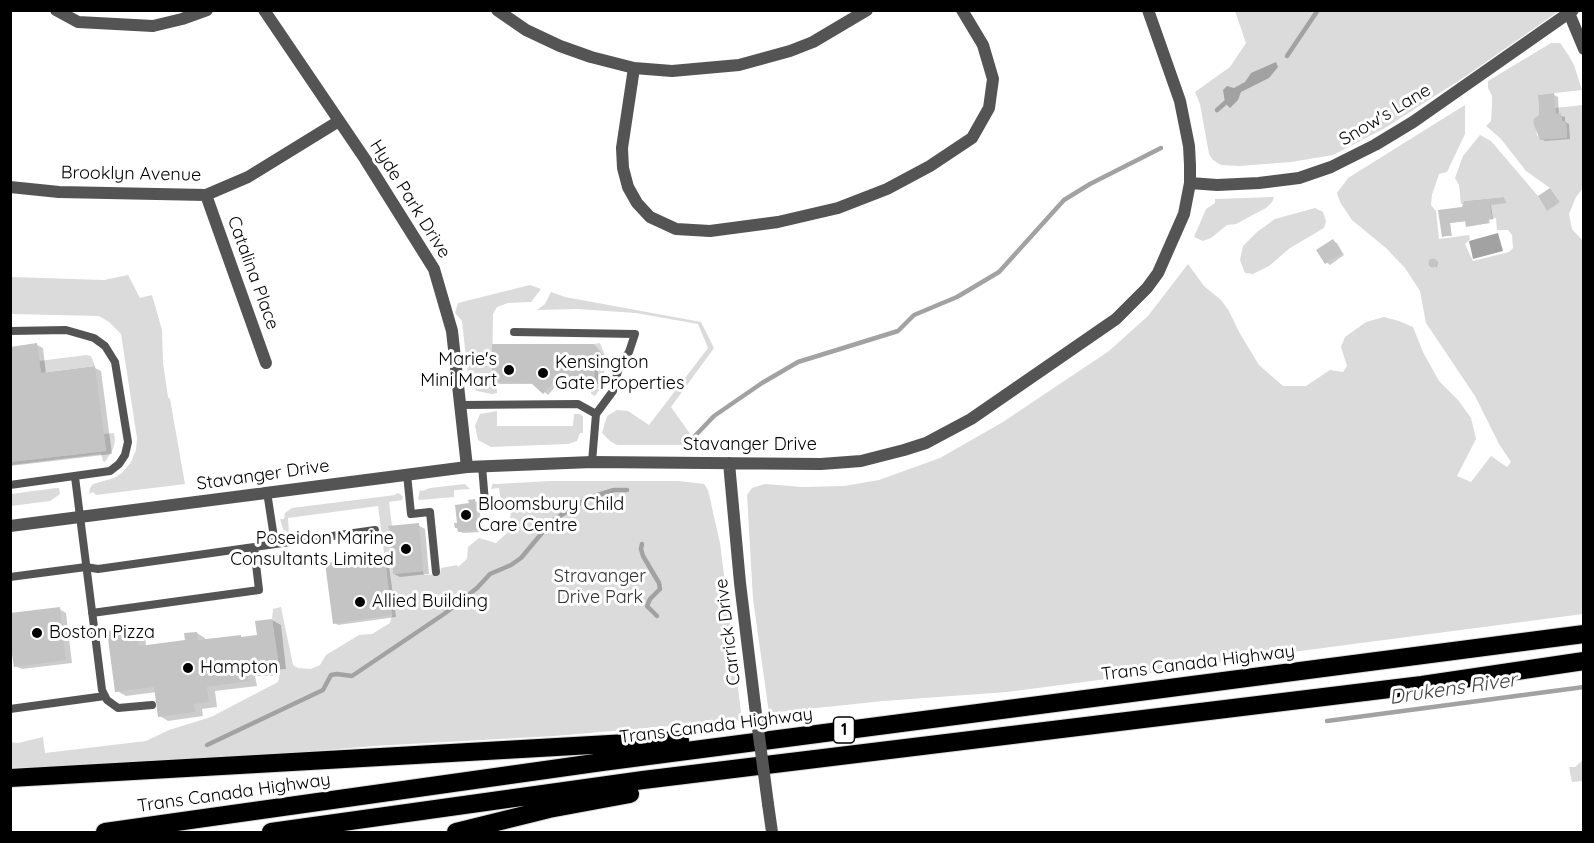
<!DOCTYPE html>
<style>
body{margin:0}
#map{position:relative;width:1594px;height:843px;overflow:hidden;background:#fff;font-family:Quicksand,sans-serif}
canvas{display:block}
.frame{position:absolute;inset:0;border:12px solid #000;pointer-events:none}
</style>
<div id="map">
<canvas width="1594" height="843"></canvas>
<div class="frame"></div>
</div>
<script>
const ctx = document.querySelector('canvas').getContext('2d');
ctx.lineJoin = 'round';
function fillPath(path, color) { ctx.fillStyle = color; ctx.fill(path, 'evenodd'); }
const poly = rows => new Path2D(rows.map(r => 'M' + r).join(''));
function trace(path, color, width, dash) { ctx.strokeStyle = color; ctx.lineWidth = width; ctx.lineCap = dash ? 'butt' : 'round'; ctx.setLineDash(dash || []); ctx.stroke(path); }
function label(font, color, halo, rows, align = 'center') {
  ctx.font = font + ' Quicksand,sans-serif'; ctx.lineWidth = 6; ctx.setLineDash([]); ctx.textBaseline = 'middle'; ctx.strokeStyle = halo; ctx.fillStyle = color; for (const [text, x, y, turn = 0] of rows) {
    ctx.save(); ctx.translate(x, y); ctx.rotate((+turn || 0) * Math.PI / 180); ctx.textAlign = isNaN(turn) ? turn : align; if (halo) ctx.strokeText(text, 0, 0); ctx.fillText(text, 0, 0); ctx.restore();
  }
}
const green = poly([
 [1235,11,1559,11,1466,76,1385,128,1333,155,1291,162,1239,166,1221,165,1213,160,1209,154,1200,104,1195,92,1230,67,1246,43],
 [1551,43,1560,43,1569,56,1574,65,1582,90,1538,95,1539,115,1534,118,1533,122,1536,126,1537,136,1567,138,1566,121,1562,121,1561,113,1556,114,1555,108,1583,105,1583,188,1576,197,1569,214,1572,229,1584,242,1583,614,1239,659,1168,671,1007,692,883,701,769,713,753,599,747,495,752,488,765,484,802,487,844,486,879,480,940,458,1003,422,1109,351,1148,316,1188,264,1204,286,1221,300,1229,311,1239,332,1259,365,1283,386,1306,386,1330,370,1343,372,1347,366,1341,347,1345,337,1366,322,1384,317,1399,321,1413,327,1423,352,1439,381,1458,400,1471,418,1476,439,1457,476,1471,482,1491,456,1507,467,1511,462,1499,444,1475,396,1426,323,1420,291,1405,268,1386,248,1352,220,1340,202,1337,193,1348,178,1465,105,1465,134,1447,172,1439,174,1432,195,1431,205,1436,211,1439,239,1469,235,1470,239,1465,244,1473,261,1509,252,1513,248,1512,235,1508,230,1497,230,1496,218,1492,219,1490,205,1505,203,1504,197,1464,201,1464,204,1461,204,1459,185,1455,178,1463,156,1480,135,1491,141,1538,196,1547,210,1560,202,1550,188,1526,171,1501,139,1486,126,1491,121,1492,105,1492,96,1488,88,1488,81],
 [1274,197,1272,202,1266,208,1236,224,1227,225,1211,238,1203,241,1194,237,1206,209,1215,203,1215,199],
 [1315,208,1323,212,1326,221,1324,228,1290,248,1269,266,1253,274,1245,273,1240,260,1243,246,1257,232,1275,219],
 [128,275,140,298,152,295,162,330,163,363,168,397,170,399,185,484,96,495,93,492,89,494,90,488,93,484,114,478,122,473,131,462,136,450,137,438,121,334,109,322,99,316,11,314,11,277,104,280],
 [530,285,541,289,531,302,508,303,497,307,493,314,492,382,497,383,497,393,492,394,477,391,471,385,468,376,462,321,455,313,458,303],
 [551,292,565,297,701,322,714,348,671,407,698,445,617,445,610,441,602,433,607,416,617,410,628,411,649,425,708,348,698,324,636,313,577,309,537,310,545,304],
 [600,343,606,358,613,356,605,366,602,386,595,396,591,394,591,383,594,383,595,363,601,353,594,344],
 [86,355,91,356,95,366,41,373,39,361],
 [497,411,497,426,573,426,574,414,579,414,583,416,583,433,580,433,577,441,568,444,491,447,478,440,475,426,480,414],
 [114,433,115,441,113,449,105,462,103,461,101,454,11,465,10,462,106,451,104,434],
 [551,481,679,481,704,484,708,490,720,543,742,720,554,736,373,746,227,759,11,768,10,742,18,743,43,737,45,753,146,741,169,730,211,717,278,682,280,673,272,619,273,609,281,607,293,665,298,668,311,669,320,665,326,655,359,635,372,634,390,623,392,615,378,506,288,518,289,533,283,529,280,519,284,519,285,513,292,508,395,495,397,493,400,494,403,497,402,500,389,502,392,526,388,527,393,574,423,571,424,575,440,574,441,568,457,565,458,567,467,559,468,547,479,538,496,543,508,532,512,505,501,505,499,488,491,489,493,483,495,484],
 [465,484,470,489,454,490,454,497,420,500,418,499,420,490,422,491,430,488],
 [56,488,59,488,60,494,50,501,11,506,11,494],
 [1583,760,1583,781,1572,782,1569,767,1575,767]
]);
const water = poly([
 [1276,62,1278,67,1269,78,1241,92,1238,100,1230,108,1225,103,1223,90,1227,86,1234,88,1245,82,1251,73],
 [1498,233,1503,251,1473,259,1469,241]
]);
const shadow = poly([
 [1554,95,1558,97,1559,115,1565,117,1565,122,1569,124,1570,139,1545,141,1541,139,1541,116],
 [1504,198,1506,203,1491,205,1493,219,1489,220,1490,223,1469,226,1467,221,1450,223,1452,236,1443,236,1440,212],
 [1333,241,1337,243,1344,255,1330,265,1326,262],
 [1432,261,1438,262,1437,267,1431,265],
 [37,345,43,348,46,374,95,368,101,371,112,454,10,466,10,348],
 [594,346,604,356,598,365,598,384,558,384,548,395,535,384,498,384,494,382],
 [475,501,479,503,482,532,463,533,459,531,470,504],
 [418,525,425,529,429,574,400,577,394,574],
 [384,557,388,559,396,617,338,625,335,623],
 [59,609,66,613,72,663,22,669,15,666,14,656,10,654],
 [272,620,281,625,286,669,272,670,273,676,255,676,257,686,215,691,217,707,202,709,203,716,168,721,160,716,157,692,126,696,117,691,136,629,145,634,146,646,187,641,197,633,205,638,206,641,240,636,244,639,258,637]
]);
const stream = poly([
 [1287,56,1318,10],
 [1217,110,1225,103],
 [693,438,714,416,762,383,798,362,898,331,914,315,957,297,999,272,1064,200,1090,184,1161,148],
 [642,544,641,549,643,556,659,583,660,589,650,599,647,606,657,616],
 [1327,721,1584,687],
 [207,745,323,690,331,675,337,674,352,676,444,614,477,588,490,574,511,565,521,558,552,521,588,498,614,490,627,490]
]);
const building = poly([
 [1554,93,1556,114,1561,113,1562,121,1566,121,1567,138,1540,140,1533,122,1534,118,1539,115,1538,95],
 [1550,188,1560,202,1547,211,1538,196],
 [1504,197,1505,203,1490,205,1492,219,1488,219,1489,223,1466,227,1465,221,1450,223,1451,235,1442,237,1438,210,1462,207,1464,201],
 [1333,239,1342,253,1325,264,1316,250],
 '1428.5 263a4.5 4.5 0 1 1 9 0a4.5 4.5 0 1 1-9 0Z',
 [37,343,41,373,95,366,106,451,10,462,10,347],
 [492,344,594,344,601,352,595,363,594,383,553,383,543,394,531,383,492,382],
 [475,499,478,530,458,532,457,528,455,528,454,523,457,523,455,505,469,503,468,500],
 [419,523,423,571,393,574,388,526],
 [384,555,392,615,333,624,325,563],
 [60,607,66,660,14,667,12,654,10,654,10,613],
 [272,619,278,664,264,666,265,672,247,672,249,681,207,687,209,702,194,704,195,712,158,717,154,687,115,692,107,631,137,627,139,646,185,640,184,633,197,632,198,640,241,635,241,637,257,635,255,621]
]);
const service = poly([
 [10,331,66,330,94,338,105,346,115,362,128,442,125,455,119,464,110,471,10,485],
 [514,332,635,334,629,352,619,367,613,391,596,414,592,462],
 [461,405,578,404,596,414],
 [482,466,485,502],
 [407,474,411,514,430,512,436,572],
 [75,477,102,690,107,700,118,708,152,705],
 [267,492,275,544],
 [10,577,86,567,98,569,375,530],
 [92,613,259,590,254,547],
 [10,709,105,696]
]);
const minor = poly([
 [56,10,78,22,153,26,182,19,207,10],
 [264,10,365,159,434,269,452,331,467,467],
 [497,10,526,30,560,46,591,57,634,68,672,71,739,65,790,51,813,42,867,10],
 [1569,13,1584,49],
 [634,68,622,148,623,168,628,187,637,203,650,217,676,229,710,231,778,222,838,208,887,189,930,166,972,138,989,108,993,79,983,45,962,10],
 [10,187,59,192,206,195,248,177,339,121],
 [206,195,266,363]
]);
const tertiary = poly([
 [1190,183,1217,185,1259,183,1299,178,1331,167,1375,145,1413,122,1573,10],
 [729,463,740,583,755,706],
 [10,526,467,467,592,462,821,464,861,461,904,450,926,443,971,419,1116,319,1147,288,1158,273,1184,214,1190,183,1190,165,1189,146,1180,101,1148,10],
 [768,804,772,832]
]);
const motorway = poly([
 [10,778,680,740],
 [105,832,602,762,1584,634],
 [271,832,643,780,1422,685,1584,661],
 [456,832,549,809,630,794]
]);
const tertiaryBridge = poly([
 [755,706,768,804]
]);
const markers = [
 [509,370,6,"#000"],
 [543,373,6,"#000"],
 [466,515,6,"#000"],
 [406,549,6,"#000"],
 [360,602,6,"#000"],
 [37,633,6,"#000"],
 [188,668,6,"#000"]
];
const shields = [
 [844,730,21]
];
const shieldNames = [
 ["1",844,730]
];
const streetNames = [
 ["Snow's Lane",1385,115,-31],
 ["Brooklyn Avenue",131,174,1],
 ["Hyde Park Drive",410,199,58],
 ["Catalina Place",253,273,70],
 ["Stavanger Drive",750,445],
 ["Stavanger Drive",263,475,-8],
 ["Carrick Drive",728,632,-97],
 ["Trans Canada Highway",1198,663,-7],
 ["Trans Canada Highway",716,726,-7],
 ["Trans Canada Highway",234,793,-8]
];
const poiNames = [
 ["Marie's",497,360,"right"],
 ["Mini Mart",497,381,"right"],
 ["Kensington",555,363],
 ["Gate Properties",555,384],
 ["Bloomsbury Child",478,505],
 ["Care Centre",478,526],
 ["Poseidon Marine",394,539,"right"],
 ["Consultants Limited",394,560,"right"],
 ["Allied Building",372,602],
 ["Boston Pizza",49,633],
 ["Hampton",200,668]
];
const parkNames = [
 ["Stravanger",600,577],
 ["Drive Park",600,598]
];
const waterNames = [
 ["Drukens River",1453,689,-8]
];
fillPath(green, '#dbdbdb');
fillPath(water, '#a2a2a2');
fillPath(shadow, '#0003');
trace(stream, '#a2a2a2', 4.5);
fillPath(building, '#c4c4c4');
trace(motorway, '#dbdbdb', 20);
trace(service, '#545454', 8);
trace(minor, '#545454', 12);
trace(tertiary, '#545454', 12);
trace(motorway, '#000', 18);
trace(tertiaryBridge, '#545454', 12);
for (const [x, y, r, color] of markers) { const dot = new Path2D(); dot.arc(x, y, r, 0, 2 * Math.PI); ctx.fillStyle = color; ctx.fill(dot); trace(dot, '#fff', 2); }
for (const [x, y, w] of shields) { const box = new Path2D(); box.roundRect(x - w / 2, y - 13, w, 26, 4.5); ctx.fillStyle = '#fff'; ctx.fill(box); trace(box, '#000', 1.5); }
label('bold 16px', '#000', null, shieldNames);
label('18px', '#000', '#fff', streetNames);
label('18px', '#000', '#fff', poiNames, 'left');
label('18px', '#323232', '#fff', parkNames);
label('italic 20px', '#434343', '#fff', waterNames);
</script>
